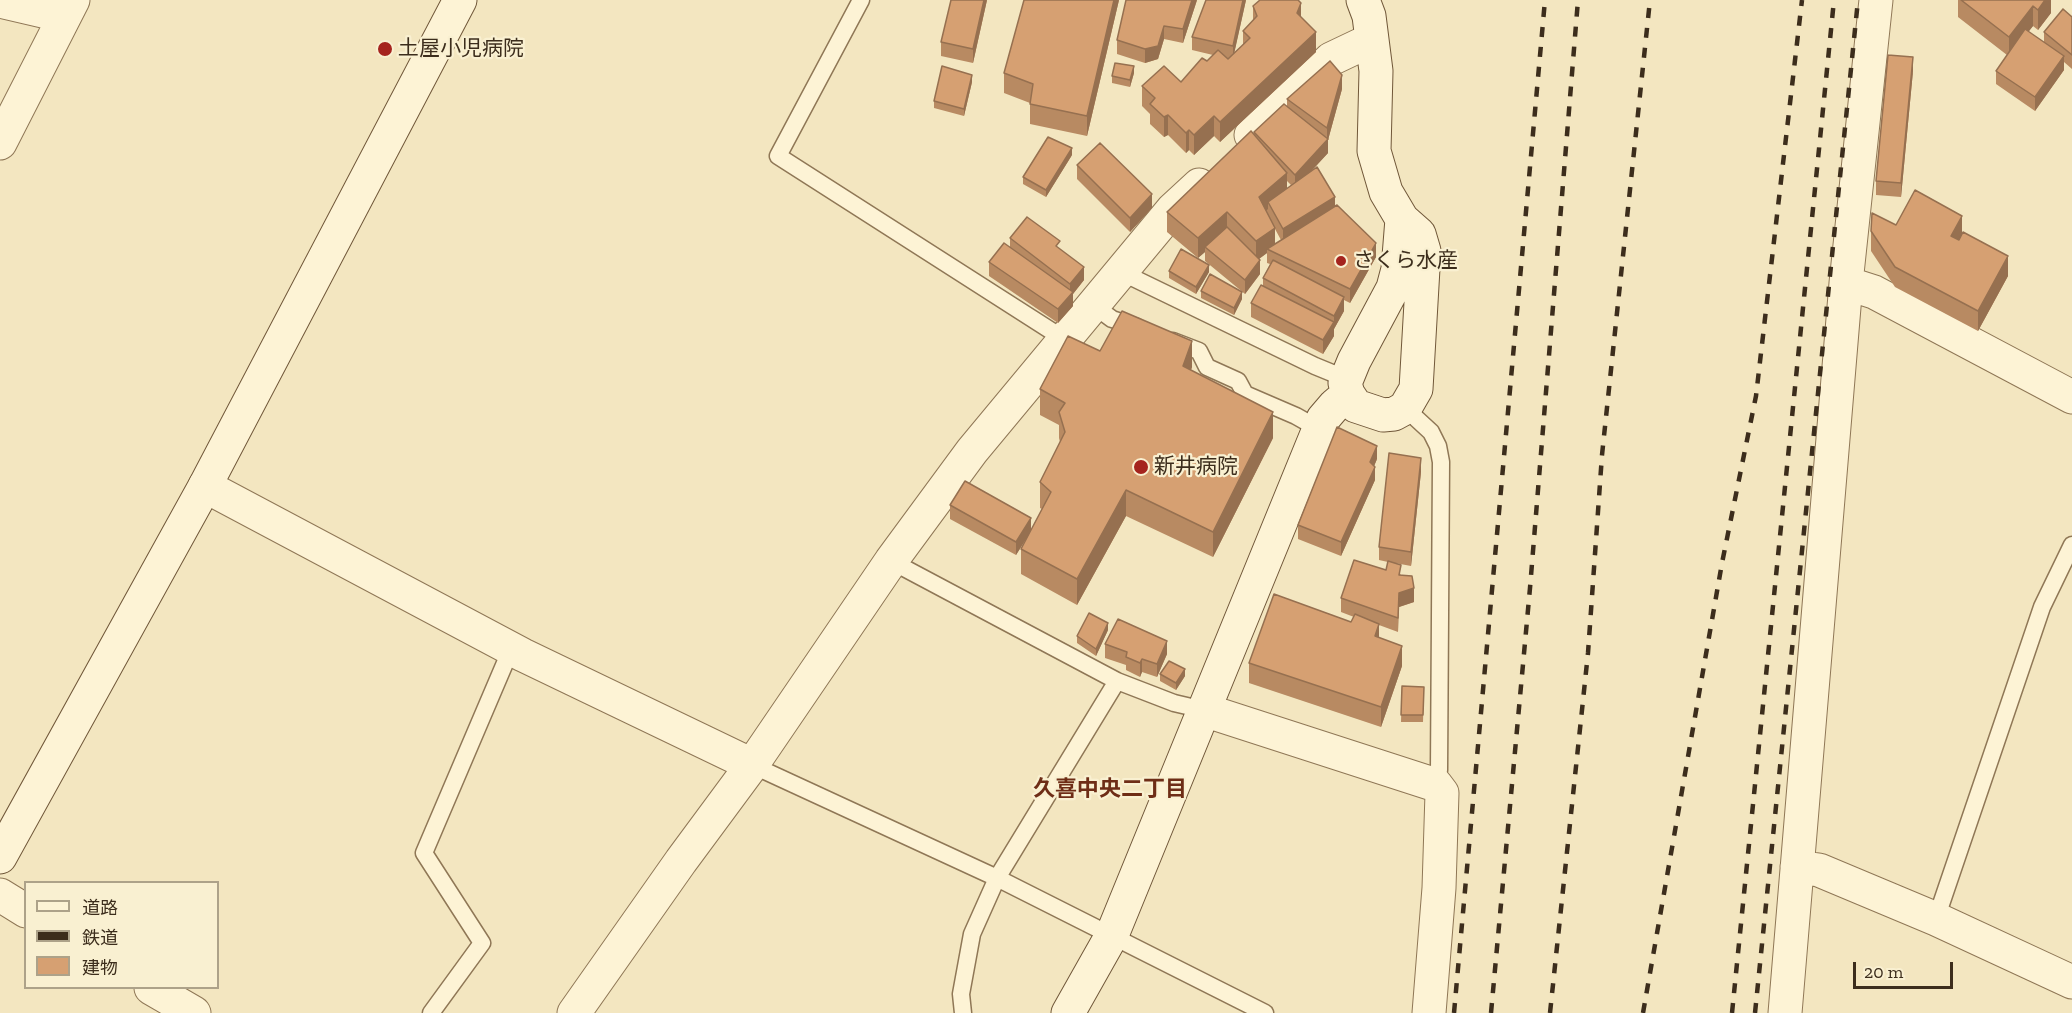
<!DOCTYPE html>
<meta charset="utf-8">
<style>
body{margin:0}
#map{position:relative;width:2072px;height:1013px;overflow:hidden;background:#f3e6c0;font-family:"Zilla Slab","Noto Sans JP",serif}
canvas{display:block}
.legend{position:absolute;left:24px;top:881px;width:195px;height:108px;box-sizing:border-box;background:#f9f0d1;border:2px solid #ada289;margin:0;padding:8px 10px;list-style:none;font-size:18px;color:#3c2d1c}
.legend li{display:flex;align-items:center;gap:12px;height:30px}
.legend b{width:30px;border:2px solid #ada289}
.scale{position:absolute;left:1853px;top:962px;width:100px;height:27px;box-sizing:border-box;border:3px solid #3c2d1c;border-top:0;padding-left:8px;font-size:18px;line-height:21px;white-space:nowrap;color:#3c2d1c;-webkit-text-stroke:4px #f9f0d1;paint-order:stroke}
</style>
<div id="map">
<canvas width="2072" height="1013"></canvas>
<ul class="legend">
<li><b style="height:8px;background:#fdf3d5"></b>道路</li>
<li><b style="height:8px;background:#3c2d1c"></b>鉄道</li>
<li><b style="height:16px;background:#d6a072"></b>建物</li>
</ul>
<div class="scale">20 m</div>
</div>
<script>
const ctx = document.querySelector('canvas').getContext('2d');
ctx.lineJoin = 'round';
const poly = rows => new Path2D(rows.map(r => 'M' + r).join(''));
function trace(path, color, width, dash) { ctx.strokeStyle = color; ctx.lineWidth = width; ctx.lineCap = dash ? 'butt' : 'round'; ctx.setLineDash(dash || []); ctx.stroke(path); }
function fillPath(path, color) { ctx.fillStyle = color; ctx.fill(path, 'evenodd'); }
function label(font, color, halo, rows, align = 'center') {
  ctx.font = font + ' "Zilla Slab","Noto Sans JP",serif'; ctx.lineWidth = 4.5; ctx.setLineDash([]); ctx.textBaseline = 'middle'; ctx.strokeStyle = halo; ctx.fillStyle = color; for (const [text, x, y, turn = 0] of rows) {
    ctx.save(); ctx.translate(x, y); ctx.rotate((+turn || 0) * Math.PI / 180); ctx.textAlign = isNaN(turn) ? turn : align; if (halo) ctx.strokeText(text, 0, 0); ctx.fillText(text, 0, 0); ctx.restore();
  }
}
const lane = poly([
 [861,0,778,156,1064,339],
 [1121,272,1315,366,1337,375,1348,376],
 [1093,305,1112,319,1137,327],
 [1173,341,1199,351,1207,367,1238,381,1245,394,1296,416,1319,429],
 [1405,408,1431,432,1438,446,1441,462,1439,770,1436,785],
 [891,561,1117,681,1174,703,1204,710],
 [752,765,997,878,1265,1013],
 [1936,919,2042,607,2072,545],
 [431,1013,482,943,424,853,511,649],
 [963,1013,961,994,972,934,997,878,1117,681]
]);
const street = poly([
 [0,1,64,16],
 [1251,135,1331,59,1371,40],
 [0,143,73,0],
 [1846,283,1874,292,2072,397],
 [205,486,523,655,752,765],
 [1204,710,1436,785,1442,793,1439,888,1429,1013],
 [1797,867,1819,870,1936,919,2072,982],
 [0,895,26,911],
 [151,988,194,1013],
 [574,1013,681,861,752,765,891,561,972,451,1173,209,1199,185],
 [1785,1013,1846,283,1876,0]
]);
const secondary = poly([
 [1363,0,1369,16,1376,71,1374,151,1386,192,1402,219,1419,234,1424,251,1416,389,1405,408,1394,414,1383,415,1356,406,1348,394,1345,383,1354,361,1393,288,1398,269,1402,219],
 [0,857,205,486,460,0],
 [1068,1013,1112,935,1323,419,1335,405,1348,394]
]);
const rail = poly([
 [1454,1013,1545,0],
 [1491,1013,1530,588,1578,0],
 [1550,1013,1588,653,1602,455,1650,0],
 [1643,1013,1722,563,1756,396,1802,0],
 [1732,1013,1834,0],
 [1755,1013,1858,0]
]);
const wall = poly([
 [987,0,973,63,941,56,941,42],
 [1119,0,1087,136,1030,124,1030,103,1004,93,1004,73],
 [1197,0,1183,43,1164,39,1158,59,1145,63,1117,54,1117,40],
 [1246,0,1234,53,1243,45,1243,31,1253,20,1253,6,1301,17,1316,52,1220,142,1214,136,1194,155,1189,150,1186,153,1168,135,1164,137,1150,124,1150,114,1142,106,1142,86,1181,82,1207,61,1213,55,1192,50,1192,37],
 [1958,0,2051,0,2051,13,2038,30,2033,26,2028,32,2044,42,2044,32,2072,17,2072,69,2064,62,2064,70,2035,111,1996,84,1996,71,2007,55,1958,17],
 [1913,71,1901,197,1876,195,1876,181],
 [1134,73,1130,87,1112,83,1112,76],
 [972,82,964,116,934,108,934,101],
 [1342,89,1328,140,1328,153,1312,170,1335,205,1376,257,1350,303,1344,300,1344,311,1334,329,1334,336,1323,354,1251,317,1251,303,1263,286,1263,278,1270,264,1267,263,1267,253,1259,259,1260,274,1245,294,1205,261,1205,252,1198,258,1167,232,1167,212,1254,135,1254,132,1287,107,1287,99],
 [1287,181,1291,185,1287,189],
 [1275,229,1281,240,1275,244],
 [1072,155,1046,197,1023,184,1023,177],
 [1077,165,1152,208,1130,232,1077,179],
 [1896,225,1962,234,2008,276,1978,331,1895,287,1871,251,1871,231],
 [1010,238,1060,249,1084,280,1073,294,1073,306,1058,323,989,276,989,262,1010,247],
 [1169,271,1209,272,1196,294,1169,278],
 [1201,291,1242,299,1234,315,1201,298],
 [1100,351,1192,367,1191,370,1273,438,1213,557,1126,516,1077,605,1021,574,1021,549,1028,536,1016,555,950,519,950,505,1031,530,1042,509,1040,508,1040,482,1060,442,1059,438,1059,425,1040,415,1040,389],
 [1377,459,1374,466,1375,480,1341,556,1298,539,1298,525],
 [1421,472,1411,566,1395,563,1414,602,1399,607,1398,632,1379,625,1379,638,1402,666,1381,727,1249,683,1249,663,1351,622,1354,617,1341,612,1341,598,1386,570,1388,562,1379,560,1379,547],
 [1108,630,1096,656,1077,643,1077,636],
 [1105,644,1167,654,1157,677,1142,672,1140,677,1126,670,1126,665,1105,658],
 [1160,674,1185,676,1176,690,1160,681],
 [1402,686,1424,687,1423,722,1401,722]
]);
const shadedWall = poly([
 [984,0,987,0,973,63,973,49],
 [1114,0,1119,0,1087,136,1087,116],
 [1192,0,1197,0,1183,43,1183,29],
 [1243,0,1246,0,1233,59,1233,46],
 [2045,0,2051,0,2051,13,2038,30,2038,10],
 [1301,3,1301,23,1297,13],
 [2033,6,2033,26,2009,57,2009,37],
 [1164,26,1164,39,1158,59,1145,63,1145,49],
 [1316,32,1316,52,1220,142,1220,122],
 [2064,56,2064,70,2035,111,2035,97],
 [1913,57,1913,71,1901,197,1901,183],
 [1134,66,1134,73,1130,87,1130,80],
 [972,75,972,82,964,116,964,109],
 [1342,75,1342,89,1328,140,1328,153,1295,189,1295,175,1327,140,1327,128],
 [1168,115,1168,135,1164,137,1164,117],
 [1214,116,1214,136,1194,155,1194,135],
 [1189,130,1189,150,1186,153,1186,133],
 [1072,148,1072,155,1046,197,1046,190],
 [1287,173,1287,193,1268,202,1268,209,1259,217,1259,197],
 [1152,194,1152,208,1130,232,1130,218],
 [1335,197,1335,211,1283,243,1283,229],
 [1227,212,1227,232,1205,247,1205,252,1198,258,1198,238],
 [1962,216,1962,235,1951,256,1951,236],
 [1275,228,1275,248,1267,249,1267,253,1256,261,1256,241],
 [1376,243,1376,257,1350,303,1350,289],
 [2008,256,2008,276,1978,331,1978,311],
 [1260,260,1260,274,1245,294,1245,280],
 [1209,265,1209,272,1196,294,1196,287],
 [1084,267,1084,280,1073,294,1073,306,1058,323,1058,309,1070,296,1070,284],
 [1242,292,1242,299,1234,315,1234,308],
 [1344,297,1344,311,1334,329,1334,336,1323,354,1323,340,1334,323,1334,316],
 [1192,341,1192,367,1183,392,1183,366],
 [1273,412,1273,438,1213,557,1213,532],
 [1377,446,1377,459,1370,476,1370,462],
 [1421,458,1421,472,1411,566,1411,552],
 [1375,467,1375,480,1341,556,1341,542],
 [1126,490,1126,516,1077,605,1077,579],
 [1031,518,1031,531,1016,555,1016,542],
 [1414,588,1414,602,1399,607,1398,632,1399,593],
 [1108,623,1108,630,1096,656,1096,649],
 [1379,624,1379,644,1375,636],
 [1167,641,1167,654,1157,677,1157,664],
 [1402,646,1402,666,1381,727,1381,707],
 [1142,659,1142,672,1140,677,1140,663],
 [1185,669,1185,676,1176,690,1176,683]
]);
const building = poly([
 [951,0,984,0,973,49,941,42,951,0],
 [1024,0,1114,0,1087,116,1030,104,1033,84,1004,73,1024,0],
 [1126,0,1192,0,1183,29,1164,26,1158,46,1145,49,1117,40,1126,0],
 [1206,0,1243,0,1233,46,1192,37,1206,0],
 [1260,0,1298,0,1301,3,1297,13,1316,32,1220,122,1214,116,1194,135,1189,130,1186,133,1168,115,1164,117,1150,104,1155,98,1142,86,1164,66,1181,82,1202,58,1207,61,1218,50,1228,59,1250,38,1243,31,1257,16,1253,6,1260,0],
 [1961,0,2045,0,2038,10,2033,6,2009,37,1961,0],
 [2063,9,2072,17,2072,55,2044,32,2063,9],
 [2025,29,2064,56,2035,97,1996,71,2025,29],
 [1888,55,1913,57,1901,183,1876,181,1888,55],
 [1330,61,1342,75,1327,128,1287,99,1330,61],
 [1115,63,1134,66,1130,80,1112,76,1115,63],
 [942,66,972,75,964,109,934,101,942,66],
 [1284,104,1328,139,1295,175,1254,132,1284,104],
 [1251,131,1287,173,1259,197,1275,228,1256,241,1227,212,1198,238,1167,212,1251,131],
 [1048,137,1072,148,1046,190,1023,177,1048,137],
 [1100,143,1152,194,1130,218,1077,165,1100,143],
 [1317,167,1335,197,1283,229,1268,202,1317,167],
 [1915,190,1962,216,1951,236,1959,240,1963,232,2008,256,1978,311,1895,267,1871,231,1872,213,1896,225,1915,190],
 [1337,205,1376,243,1350,289,1267,249,1337,205],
 [1027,217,1060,241,1056,246,1084,267,1070,284,1010,238,1027,217],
 [1227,227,1260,260,1245,280,1205,247,1227,227],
 [1004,243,1073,292,1058,309,989,262,1004,243],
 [1181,249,1209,265,1196,287,1169,271,1181,249],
 [1273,260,1344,297,1334,316,1263,278,1273,260],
 [1210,274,1242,292,1234,308,1201,291,1210,274],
 [1261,285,1334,322,1323,340,1251,303,1261,285],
 [1122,311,1192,341,1183,366,1273,412,1213,532,1126,490,1077,579,1021,549,1051,492,1040,482,1065,432,1059,412,1065,403,1040,389,1068,336,1100,351,1122,311],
 [1337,427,1377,446,1370,462,1375,467,1341,542,1298,525,1337,427],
 [1389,453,1421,458,1411,552,1379,547,1389,453],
 [965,481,1031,518,1016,542,950,505,965,481],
 [1354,560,1386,570,1388,561,1401,565,1399,575,1412,576,1414,588,1399,593,1398,618,1341,598,1354,560],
 [1274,594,1351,622,1355,614,1379,624,1375,636,1402,646,1381,707,1249,663,1274,594],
 [1089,613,1108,623,1096,649,1077,636,1089,613],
 [1118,619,1167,641,1157,664,1142,659,1140,663,1126,657,1127,652,1105,644,1118,619],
 [1169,661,1185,669,1176,683,1160,674,1169,661],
 [1402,686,1424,687,1423,715,1401,715,1402,686]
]);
const markers = [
 [385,49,8,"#a5241e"],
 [1341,261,6,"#a5241e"],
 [1141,467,8,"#a5241e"]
];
const poiNames = [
 ["土屋小児病院",398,49],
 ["さくら水産",1353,261],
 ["新井病院",1154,467]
];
const neighbourhoodNames = [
 ["久喜中央二丁目",1110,790]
];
trace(lane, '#8f7756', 19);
trace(street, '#8f7756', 35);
trace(secondary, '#705739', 35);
trace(lane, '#fdf3d5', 16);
trace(street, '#fdf3d5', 33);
trace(secondary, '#fdf3d5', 33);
trace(rail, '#3c2d1c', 4.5, [10, 10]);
fillPath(wall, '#b88a62');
fillPath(shadedWall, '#967050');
fillPath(building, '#d6a072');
trace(building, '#967050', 1.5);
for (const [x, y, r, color] of markers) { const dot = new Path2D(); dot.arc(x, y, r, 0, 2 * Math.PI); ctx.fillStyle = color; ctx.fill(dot); trace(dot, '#f9f0d1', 2); }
label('21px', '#3c2d1c', '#f9f0d1', poiNames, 'left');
label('bold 22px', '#6e2d16', '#f9f0d1', neighbourhoodNames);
</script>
